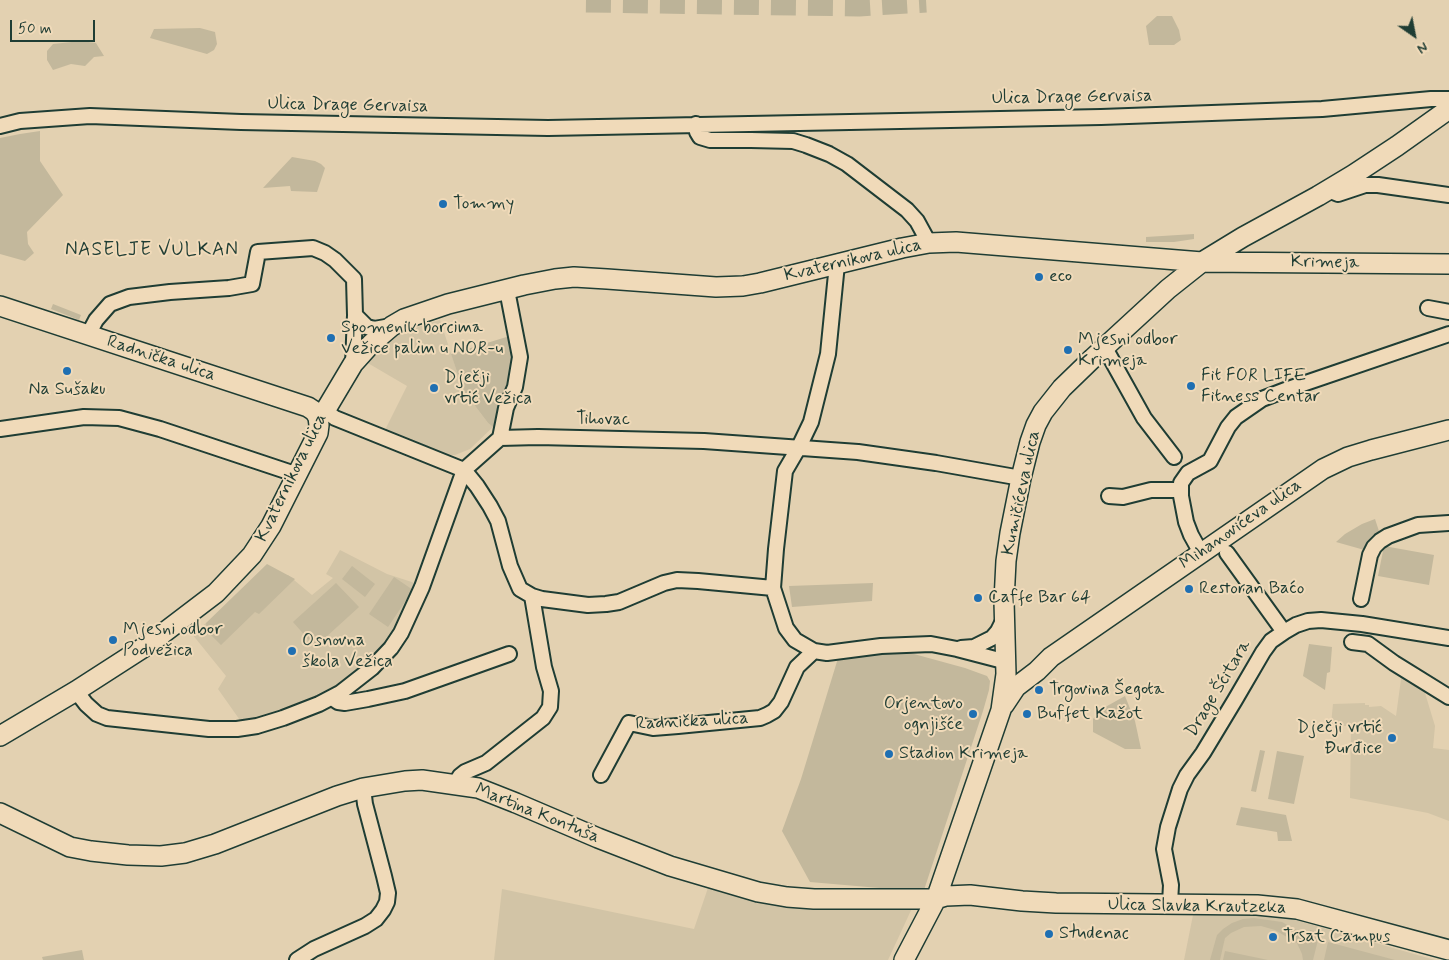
<!DOCTYPE html>
<meta charset="utf-8">
<style>
body{margin:0}
#map{position:relative;width:1449px;height:960px;overflow:hidden;background:#e3d1b1;font-family:Mynerve,sans-serif}
canvas{display:block}
.north{position:absolute;left:1389px;top:10px;width:50px;height:50px;-webkit-text-stroke:4px #f0dab9;paint-order:stroke;rotate:147deg;font-size:14px;font-weight:700;line-height:20px;text-align:center;color:#1f3d34}
.north::after{content:'';display:block;margin:auto;width:18px;height:22px;background:#1f3d34;clip-path:polygon(50% 0,100% 100%,50% 72%,0 100%)}
.scale{position:absolute;left:10px;top:20px;width:85px;height:22px;box-sizing:border-box;border:2px solid #1f3d34;border-top:0;padding-left:6px;font-size:15px;line-height:18px;white-space:nowrap;color:#1f3d34;-webkit-text-stroke:4px #f0dab9;paint-order:stroke}
</style>
<div id="map">
<canvas width="1449" height="960"></canvas>
<div class="north">N</div>
<div class="scale">50 m</div>
</div>
<script>
const ctx = document.querySelector('canvas').getContext('2d');
ctx.lineJoin = 'round';
function fillPath(path, color) { ctx.fillStyle = color; ctx.fill(path, 'evenodd'); }
const poly = rows => new Path2D(rows.map(r => 'M' + r).join(''));
function trace(path, color, width, dash) { ctx.strokeStyle = color; ctx.lineWidth = width; ctx.lineCap = dash ? 'butt' : 'round'; ctx.setLineDash(dash || []); ctx.stroke(path); }
function label(font, color, halo, rows, align = 'center') {
  ctx.font = font + ' Mynerve,sans-serif'; ctx.lineWidth = 4; ctx.setLineDash([]); ctx.textBaseline = 'middle'; ctx.strokeStyle = halo; ctx.fillStyle = color; for (const [text, x, y, turn = 0] of rows) {
    ctx.save(); ctx.translate(x, y); ctx.rotate((+turn || 0) * Math.PI / 180); ctx.textAlign = isNaN(turn) ? turn : align; if (halo) ctx.strokeText(text, 0, 0); ctx.fillText(text, 0, 0); ctx.restore();
  }
}
const built = poly([
 [440,320,463,390,488,423,493,427,470,449,455,455,440,455,384,432,407,386,366,362,383,344,399,333],
 [340,550,387,574,418,584,397,630,363,668,342,684,317,698,273,715,242,723,218,689,226,676,192,634,206,623,288,575,312,595,333,578,326,574],
 [1402,672,1426,690,1425,693,1435,726,1433,748,1449,750,1449,821,1428,813,1350,798,1351,728,1349,726,1336,726,1331,724,1333,704,1365,703,1365,705,1369,705,1369,707,1381,706,1396,716],
 [710,882,913,906,888,960,494,960,502,889,694,929],
 [1193,915,1278,915,1435,960,1184,960]
]);
const green = poly([
 [1157,16,1172,16,1179,30,1181,40,1174,45,1149,45,1146,26],
 [200,28,215,32,217,44,214,50,207,54,150,38,154,29],
 [81,41,96,43,104,56,94,57,85,66,71,64,53,70,47,60,47,51,53,44],
 [40,131,40,161,63,195,27,232,28,244,34,253,25,261,0,254,0,138,20,134],
 [292,157,315,161,321,164,325,168,317,192,291,191,290,186,263,188],
 [1194,234,1194,239,1174,242,1146,242,1146,237],
 [53,304,81,315,79,320,51,309],
 [513,335,515,361,502,416,493,427,488,423,463,390,451,354],
 [1375,519,1381,537,1368,551,1336,542,1345,534,1362,524],
 [1384,546,1434,555,1429,585,1378,576],
 [267,564,295,579,259,614,255,612,221,645,211,635,207,629,206,623],
 [352,566,375,584,365,597,342,579],
 [394,577,413,590,388,627,369,614],
 [336,583,359,607,315,647,293,622],
 [873,583,872,601,792,607,789,586],
 [1309,644,1332,647,1330,672,1327,673,1325,690,1303,676],
 [903,651,965,668,987,676,990,681,989,690,983,711,924,890,914,891,810,882,782,831,801,779,839,655],
 [1125,696,1135,721,1141,749,1125,749,1093,732,1093,719,1100,710],
 [1260,750,1265,751,1256,792,1251,791],
 [1277,751,1304,756,1294,804,1268,799],
 [1241,807,1286,815,1292,841,1278,841,1277,832,1236,825],
 [1254,918,1282,922,1302,933,1307,942,1310,930,1320,932,1313,960,1303,960,1302,954,1297,943,1275,930,1261,926,1244,927,1231,933,1225,938,1220,960,1210,960,1217,935,1223,929,1232,923,1243,919],
 [1328,942,1395,960,1324,960],
 [82,950,84,960,43,960,42,957],
 [1225,951,1268,960,1223,960]
]);
const highwayTunnel = poly([
 [586,0,859,4,926,0]
]);
const street = poly([
 [696,124,697,132,700,137,710,140,751,140,793,141,806,145,829,154,847,164,907,210,917,221,929,243],
 [0,126,20,121,90,116,241,122,548,128,1101,117,1322,109,1431,99,1449,99],
 [1328,190,1338,194,1365,185,1378,185,1449,195],
 [837,264,828,354,811,422,799,447,785,471,776,549,773,588,786,628,795,640,814,651,827,653,881,646,931,644,957,649,1007,662],
 [1428,308,1449,312],
 [355,315,367,327,374,329,391,326],
 [88,335,96,320,110,304,129,297,170,292,229,288,252,284,258,252,313,248,325,253,335,260,354,279,355,315,353,364],
 [1105,348,1144,418,1174,457],
 [325,411,335,418,464,470,477,486,490,506,498,521,510,566,520,589,532,596,542,599,588,605,606,604,619,602,664,583,677,580,698,581,773,588],
 [0,429,84,417,119,418,160,429,298,475],
 [500,438,506,408,515,387,520,357,507,290],
 [1109,496,1123,497,1151,490,1181,490],
 [1201,553,1191,535,1186,522,1181,496,1181,483,1188,473,1210,461,1228,427,1236,417,1262,399,1288,389,1449,334],
 [1227,553,1284,632],
 [1361,599,1370,555,1374,547,1380,541,1388,536,1418,525,1449,523],
 [1352,642,1368,644,1394,663,1449,697],
 [961,648,974,647,992,638,998,631,1004,619],
 [76,691,86,704,97,714,107,718,209,729,237,729,257,726,283,718,319,704,340,693,372,668,391,648,401,633,422,587,464,470,500,438,538,437,704,441,858,452,936,463,1021,478],
 [332,698,338,702,345,703,368,699,405,691,509,654],
 [601,775,629,723,653,728,678,726,760,718,767,715,774,711,781,702,797,667,814,651],
 [455,784,460,776,465,772,486,763,543,718,550,707,551,691,544,667,532,596],
 [1170,903,1171,885,1164,849,1168,827,1180,789,1187,775,1203,753,1235,700,1263,652,1271,641,1284,632,1296,625,1308,621,1321,620,1362,624,1449,638],
 [297,960,314,949,365,926,376,919,383,910,387,902,388,893,384,876,365,804,363,788]
]);
const secondary = poly([
 [0,306,308,407,314,411,318,417,319,425,318,433,271,526,252,555,216,593,149,644,76,691,0,736],
 [318,417,325,411,353,364,371,344,392,326,404,319,448,304,524,285,555,279,574,277,607,279,716,287,743,286,760,283,902,248,929,243,956,242,1202,262,1449,264],
 [1004,705,1016,687,1037,671,1051,657,1323,469,1348,457,1371,450,1449,430],
 [0,813,70,847,91,851,128,855,161,856,185,853,215,844,337,796,363,788,405,781,422,780,478,788,516,803,598,838,670,866,758,892,787,897,814,899,936,899,946,896,970,895,1022,901,1056,903,1257,905,1297,909,1449,950],
 [904,960,936,899,1001,710,1006,674,1004,601,1006,561,1010,533,1021,478,1030,442,1036,425,1043,412,1062,388,1093,358,1168,289,1202,262,1243,237,1318,196,1353,175,1397,146,1449,109]
]);
const markers = [
 [443,204,5,"#1f6fb2"],
 [1039,277,5,"#1f6fb2"],
 [331,338,5,"#1f6fb2"],
 [1068,350,5,"#1f6fb2"],
 [67,371,5,"#1f6fb2"],
 [1191,386,5,"#1f6fb2"],
 [434,388,5,"#1f6fb2"],
 [1189,589,5,"#1f6fb2"],
 [978,598,5,"#1f6fb2"],
 [113,640,5,"#1f6fb2"],
 [292,651,5,"#1f6fb2"],
 [1039,690,5,"#1f6fb2"],
 [973,714,5,"#1f6fb2"],
 [1027,714,5,"#1f6fb2"],
 [1392,738,5,"#1f6fb2"],
 [889,754,5,"#1f6fb2"],
 [1049,934,5,"#1f6fb2"],
 [1273,937,5,"#1f6fb2"]
];
const streetNames = [
 ["Ulica Drage Gervaisa",1072,98,-1],
 ["Ulica Drage Gervaisa",348,106,1],
 ["Kvaternikova ulica",853,261,-13],
 ["Krimeja",1325,263,1],
 ["Radnička ulica",161,359,18],
 ["Tihovac",603,420,1],
 ["Kvaternikova ulica",292,478,-64],
 ["Kumičićeva ulica",1022,493,-78],
 ["Mihanovićeva ulica",1241,525,-35],
 ["Drage Šćitara",1219,689,-59],
 ["Radnička ulica",692,722,-3],
 ["Martina Kontuša",537,814,22],
 ["Ulica Slavka Krautzeka",1197,907,1]
];
const poiNames = [
 ["Tommy",453,204],
 ["eco",1049,277],
 ["Spomenik borcima",341,328],
 ["Vežice palim u NOR-u",341,349],
 ["Mjesni odbor",1078,340],
 ["Krimeja",1078,361],
 ["Fit FOR LIFE",1201,376],
 ["Fitness Centar",1201,397],
 ["Dječji",444,378],
 ["vrtić Vežica",444,399],
 ["Na Sušaku",67,390,"center"],
 ["Restoran Baćo",1199,589],
 ["Caffe Bar 64",988,598],
 ["Mjesni odbor",123,630],
 ["Podvežica",123,651],
 ["Osnovna",302,641],
 ["škola Vežica",302,662],
 ["Trgovina Šegota",1049,690],
 ["Orjentovo",963,704,"right"],
 ["ognjišće",963,725,"right"],
 ["Buffet Kažot",1037,714],
 ["Dječji vrtić",1382,728,"right"],
 ["Đurđice",1382,749,"right"],
 ["Stadion Krimeja",899,754],
 ["Studenac",1059,934],
 ["Trsat Campus",1283,937]
];
const neighbourhoodNames = [
 ["NASELJE VULKAN",152,251]
];
fillPath(built, '#d2c4a6');
fillPath(green, '#c3b89c');
trace(highwayTunnel, '#bcb398', 25, [25, 12]);
trace(street, '#1f3d34', 18);
trace(secondary, '#1f3d34', 22);
trace(street, '#f0dab9', 14);
trace(secondary, '#f0dab9', 19);
for (const [x, y, r, color] of markers) { const dot = new Path2D(); dot.arc(x, y, r, 0, 2 * Math.PI); ctx.fillStyle = color; ctx.fill(dot); trace(dot, '#f0dab9', 2); }
label('18px', '#1f3d34', '#f0dab9', streetNames);
label('18px', '#1f3d34', '#f0dab9', poiNames, 'left');
ctx.letterSpacing = '1px';
label('19px', '#1f3d34', '#f0dab9', neighbourhoodNames);
ctx.letterSpacing = '0px';
</script>
